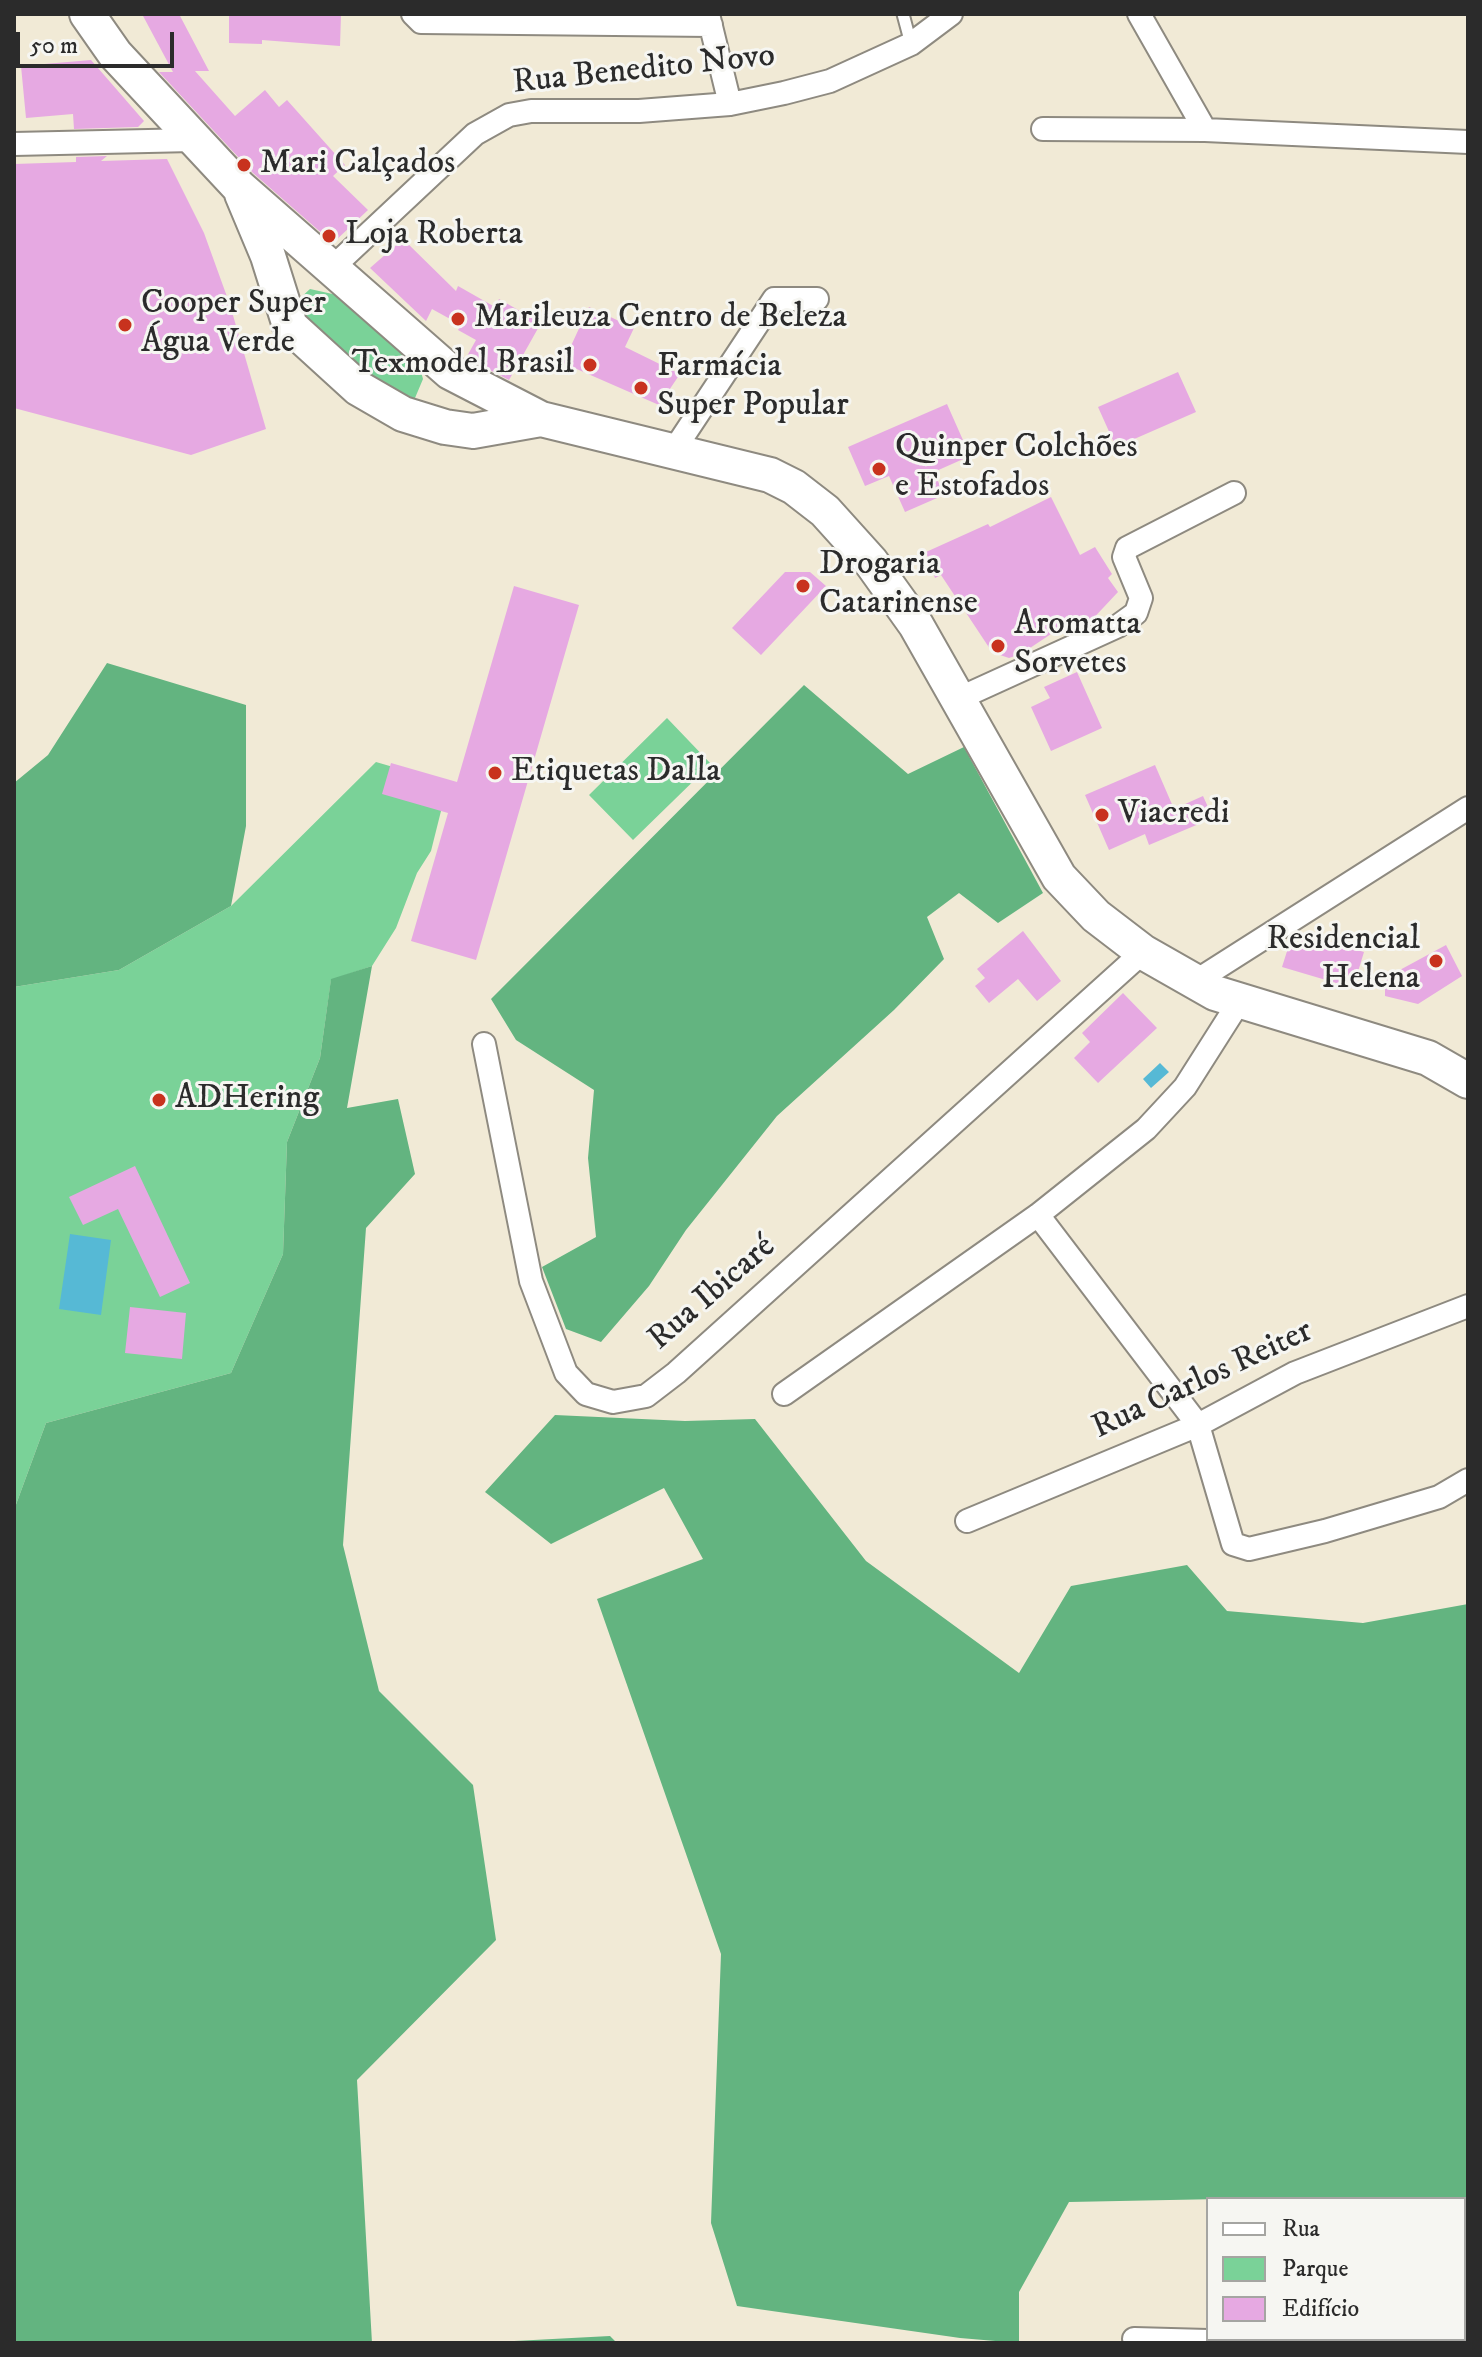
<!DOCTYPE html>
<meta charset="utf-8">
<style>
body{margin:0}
#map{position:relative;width:1482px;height:2357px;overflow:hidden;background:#f1ead6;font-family:"IM FELL DW Pica",serif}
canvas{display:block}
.frame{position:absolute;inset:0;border:16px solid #2b2b2b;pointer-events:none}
.legend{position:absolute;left:1206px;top:2197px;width:260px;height:144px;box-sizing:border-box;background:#f6f6f2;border:2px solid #a5a5a2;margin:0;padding:10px 14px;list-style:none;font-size:24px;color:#2b2b2b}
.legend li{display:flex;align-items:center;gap:16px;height:40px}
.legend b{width:40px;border:2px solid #a5a5a2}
.scale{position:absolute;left:16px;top:32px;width:158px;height:36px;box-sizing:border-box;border:4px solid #2b2b2b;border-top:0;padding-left:10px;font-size:24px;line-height:28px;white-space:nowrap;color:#2b2b2b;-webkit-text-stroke:6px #f6f6f2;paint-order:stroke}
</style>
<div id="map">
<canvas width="1482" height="2357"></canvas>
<div class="frame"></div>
<ul class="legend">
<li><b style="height:10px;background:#fff"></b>Rua</li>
<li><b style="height:22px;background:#7ad298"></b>Parque</li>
<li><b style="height:22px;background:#e6a9e2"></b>Edifício</li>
</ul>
<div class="scale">50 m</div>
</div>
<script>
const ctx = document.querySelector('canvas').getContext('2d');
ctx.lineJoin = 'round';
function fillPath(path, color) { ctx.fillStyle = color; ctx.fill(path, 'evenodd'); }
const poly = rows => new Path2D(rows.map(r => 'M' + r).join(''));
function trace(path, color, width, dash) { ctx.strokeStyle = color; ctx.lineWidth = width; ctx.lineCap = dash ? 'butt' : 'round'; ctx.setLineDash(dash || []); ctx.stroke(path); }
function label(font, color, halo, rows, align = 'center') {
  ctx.font = font + ' "IM FELL DW Pica",serif'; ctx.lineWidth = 6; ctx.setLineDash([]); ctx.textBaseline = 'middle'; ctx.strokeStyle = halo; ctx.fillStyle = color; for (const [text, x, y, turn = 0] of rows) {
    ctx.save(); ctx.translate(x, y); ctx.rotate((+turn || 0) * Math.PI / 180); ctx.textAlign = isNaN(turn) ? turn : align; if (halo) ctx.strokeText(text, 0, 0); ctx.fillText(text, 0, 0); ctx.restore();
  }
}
const green = poly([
 [310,289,337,295,420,368,423,379,415,398,406,402,308,331,299,299],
 [667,718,711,764,633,840,589,795],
 [376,762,448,783,431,851,417,873,396,928,372,966,331,980,320,1058,287,1142,283,1254,231,1373,46,1423,14,1510,14,987,119,970,231,906]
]);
const forest = poly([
 [107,663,246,705,246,826,231,906,119,970,14,987,14,783,48,755],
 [804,685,908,774,964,747,1043,893,998,923,959,893,927,917,944,959,894,1010,777,1116,686,1230,649,1286,601,1342,566,1329,542,1267,596,1237,588,1158,594,1090,516,1040,491,999],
 [372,966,347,1108,398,1099,415,1174,366,1228,343,1545,379,1691,473,1785,496,1940,357,2080,372,2343,14,2343,14,1510,46,1423,231,1373,283,1254,287,1142,320,1058,331,979],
 [555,1415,685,1421,755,1419,866,1561,1019,1673,1071,1586,1187,1565,1227,1611,1363,1623,1468,1604,1468,2260,1464,2261,1464,2199,1320,2197,1069,2202,1019,2292,1019,2343,960,2338,737,2306,711,2223,721,1954,597,1599,703,1559,664,1488,551,1544,485,1492],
 [610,2336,617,2343,476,2343]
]);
const water = poly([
 [1160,1063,1169,1072,1151,1088,1143,1079],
 [70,1234,111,1240,101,1315,59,1309]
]);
const building = poly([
 [142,14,179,14,209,71,195,71,235,116,265,90,279,107,287,100,345,165,333,176,368,210,333,243,253,173,159,72,173,72],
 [229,14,341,14,340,46,262,40,262,44,229,43],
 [91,60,144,121,138,127,74,129,73,114,26,118,21,66],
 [107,156,101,161,167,159,204,233,230,305,266,429,191,455,14,408,14,164,76,162,76,157],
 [403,239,456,291,458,286,495,307,499,299,541,323,509,380,466,358,476,340,458,330,461,325,432,309,426,321,370,268],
 [589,307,634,328,625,347,680,374,659,405,563,363],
 [1178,372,1196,412,1116,447,1098,407],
 [947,404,970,456,934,472,944,495,905,512,889,476,865,486,848,447],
 [1051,497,1080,555,1095,547,1112,574,1108,578,1118,592,1088,624,1063,633,1060,628,1021,654,1009,658,1000,655,992,652,941,575,935,578,926,552,988,524,990,527],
 [785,572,810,572,826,586,761,655,732,628],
 [514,586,579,605,476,960,411,941,448,813,382,794,391,763,457,782],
 [1077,672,1102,728,1051,751,1031,707,1050,698,1044,687],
 [1155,765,1174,809,1203,796,1213,818,1149,845,1145,834,1109,850,1085,795],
 [1023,931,1061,981,1037,1001,1018,979,989,1003,975,986,985,978,977,969],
 [1303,934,1364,952,1353,988,1282,967,1289,945,1299,948],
 [1446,945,1462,976,1418,1004,1385,996,1385,978],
 [1123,993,1157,1028,1098,1083,1074,1058,1090,1042,1082,1033],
 [135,1166,190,1283,160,1297,118,1209,83,1225,69,1197],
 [130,1307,186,1313,182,1359,125,1353]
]);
const service = poly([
 [903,14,911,44]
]);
const minor = poly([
 [413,14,421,22,711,25],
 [708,14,730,104],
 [1139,14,1205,130],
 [1043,129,1205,130,1468,142],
 [14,144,193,140],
 [332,268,475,134,509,115,531,111,639,111,730,104,784,93,830,81,911,44,951,14],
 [674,450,774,299,817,299],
 [960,698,1118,626,1136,613,1141,598,1124,557,1127,548,1234,493],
 [1193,983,1468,808],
 [484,1044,531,1281,566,1373,586,1394,613,1402,646,1396,676,1373,1143,952],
 [1038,1215,1198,1425,1233,1544,1249,1549,1325,1531,1439,1497,1468,1480],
 [784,1394,1038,1215,1146,1129,1185,1087,1239,1002],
 [967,1521,1198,1425,1295,1373,1468,1306],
 [1464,2332,1468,2332],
 [1134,2339,1282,2343],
 [1357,2343,1396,2339]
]);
const primary = poly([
 [87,14,115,54,239,187,450,372,541,419,770,475,794,487,825,511,871,562,916,625,1059,877,1096,916,1143,952,1215,993,1428,1058,1468,1081],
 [242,194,268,256,290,326,358,388,403,414,445,427,473,431,541,419]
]);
const markers = [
 [244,165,8,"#c8321e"],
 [329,236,8,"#c8321e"],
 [458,319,8,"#c8321e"],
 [125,325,8,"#c8321e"],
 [590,365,8,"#c8321e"],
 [641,388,8,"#c8321e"],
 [879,469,8,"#c8321e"],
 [803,586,8,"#c8321e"],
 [998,646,8,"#c8321e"],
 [495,773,8,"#c8321e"],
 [1102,815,8,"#c8321e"],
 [1436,961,8,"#c8321e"],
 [159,1100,8,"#c8321e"]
];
const streetNames = [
 ["Rua Benedito Novo",644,71,-6],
 ["Rua Ibicaré",713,1294,-41],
 ["Rua Carlos Reiter",1203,1381,-25]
];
const poiNames = [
 ["Mari Calçados",260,165],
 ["Loja Roberta",345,236],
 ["Cooper Super",141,305],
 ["Água Verde",141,344],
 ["Marileuza Centro de Beleza",474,319],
 ["Texmodel Brasil",574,365,"right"],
 ["Farmácia",657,368],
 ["Super Popular",657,407],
 ["Quinper Colchões",895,449],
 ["e Estofados",895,488],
 ["Drogaria",819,566],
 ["Catarinense",819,605],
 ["Aromatta",1014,626],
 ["Sorvetes",1014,665],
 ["Etiquetas Dalla",511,773],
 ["Viacredi",1118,815],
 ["Residencial",1420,941,"right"],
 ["Helena",1420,980,"right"],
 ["ADHering",175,1100]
];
fillPath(green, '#7ad298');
fillPath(forest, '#63b480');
fillPath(water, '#56b9d5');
fillPath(building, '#e6a9e2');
trace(service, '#8e8a80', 15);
trace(minor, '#8e8a80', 26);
trace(primary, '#8e8a80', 38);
trace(service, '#fff', 11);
trace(minor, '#fff', 22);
trace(primary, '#fff', 34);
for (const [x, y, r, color] of markers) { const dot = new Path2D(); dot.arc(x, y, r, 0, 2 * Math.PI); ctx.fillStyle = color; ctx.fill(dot); trace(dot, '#f6f6f2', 3); }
label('34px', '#2b2b2b', '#f6f6f2', streetNames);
label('34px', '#2b2b2b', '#f6f6f2', poiNames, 'left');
</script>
